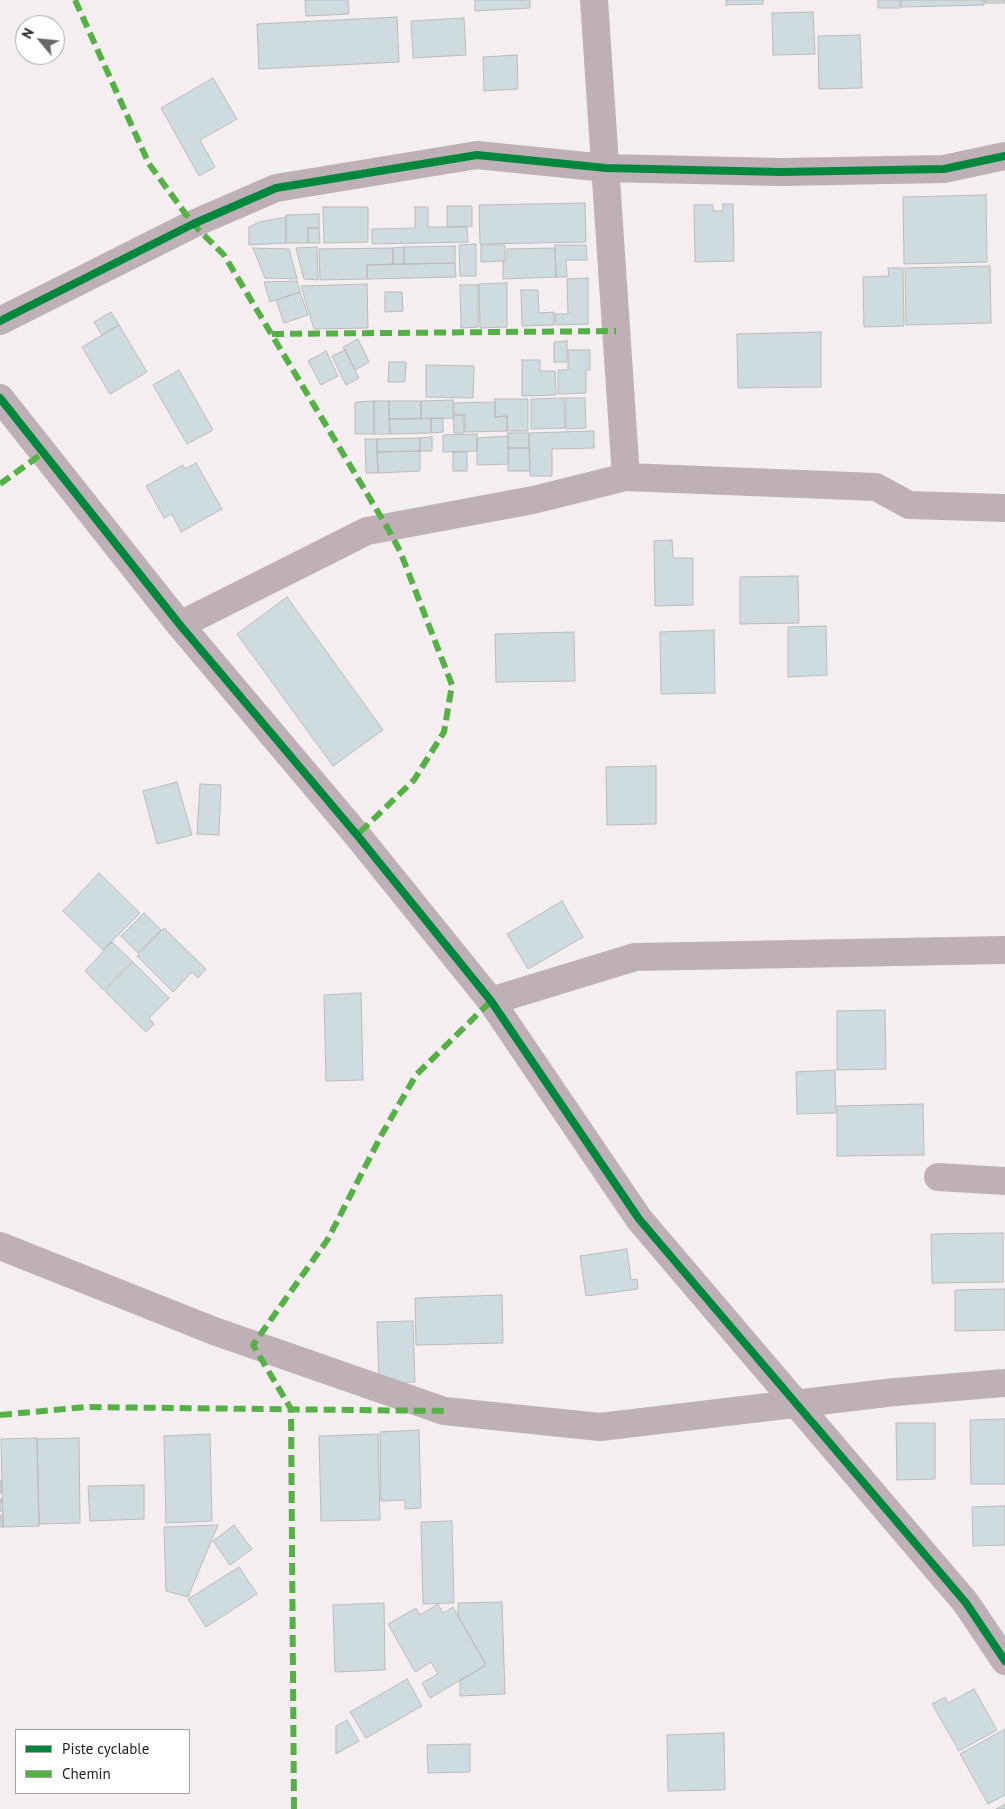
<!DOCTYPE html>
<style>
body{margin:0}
#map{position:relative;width:1005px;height:1809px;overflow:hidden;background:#f5eef1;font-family:"PT Sans",sans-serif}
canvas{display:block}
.legend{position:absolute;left:15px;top:1729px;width:175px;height:65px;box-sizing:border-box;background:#fff;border:1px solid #a6a4a5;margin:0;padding:6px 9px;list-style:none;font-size:15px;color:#211c1e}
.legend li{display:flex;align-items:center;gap:10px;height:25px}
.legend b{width:25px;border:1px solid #a6a4a5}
.north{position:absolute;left:15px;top:15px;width:50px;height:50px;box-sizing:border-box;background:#fff;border:1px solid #a6a4a5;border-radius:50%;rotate:298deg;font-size:14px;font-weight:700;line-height:20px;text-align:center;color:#211c1e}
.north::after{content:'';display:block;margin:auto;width:18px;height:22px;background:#6b6668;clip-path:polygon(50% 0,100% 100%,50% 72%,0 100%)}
</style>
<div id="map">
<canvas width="1005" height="1809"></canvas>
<ul class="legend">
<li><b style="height:6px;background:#00873e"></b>Piste cyclable</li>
<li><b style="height:6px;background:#55b145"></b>Chemin</li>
</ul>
<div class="north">N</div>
</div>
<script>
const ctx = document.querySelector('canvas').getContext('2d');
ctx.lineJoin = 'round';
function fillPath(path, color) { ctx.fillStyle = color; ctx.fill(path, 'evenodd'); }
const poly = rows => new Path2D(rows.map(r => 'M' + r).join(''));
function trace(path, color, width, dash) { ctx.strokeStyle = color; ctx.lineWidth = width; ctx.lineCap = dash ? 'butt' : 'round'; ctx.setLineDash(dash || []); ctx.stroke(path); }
const building = poly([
 [305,0,348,0,349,14,306,16,305,0],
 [475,0,530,0,530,8,475,11,475,0],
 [726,0,763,0,763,4,726,5,726,0],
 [878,0,900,0,900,8,878,8,878,0],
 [901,0,984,0,984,5,901,7,901,0],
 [985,0,1005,0,1005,3,985,3,985,0],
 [813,12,815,54,773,55,772,13,813,12],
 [397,17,399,62,259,69,257,24,397,17],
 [464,18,466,55,413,58,411,21,464,18],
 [860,35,862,88,819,89,818,36,860,35],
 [517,55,518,89,484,91,483,57,517,55],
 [213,78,237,119,200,140,215,167,199,176,161,108,213,78],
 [986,195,987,262,904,264,903,197,986,195],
 [585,203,586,242,480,244,479,205,585,203],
 [723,204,733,204,734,261,695,262,694,205,713,205,713,211,723,211,723,204],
 [447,206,472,206,472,226,447,227,447,206],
 [323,207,368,207,368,242,324,243,323,207],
 [415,207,428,207,428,227,467,227,468,242,372,244,372,229,415,228,415,207],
 [319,214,319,228,308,228,308,243,286,243,286,215,319,214],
 [286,217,286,243,249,245,249,227,259,222,286,217],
 [308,228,319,228,320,243,308,243,308,228],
 [476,244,476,276,460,276,459,245,476,244],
 [481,245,505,245,505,261,481,262,481,245],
 [555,245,586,245,587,260,566,260,567,277,556,277,555,245],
 [455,246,455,263,404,264,404,247,455,246],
 [317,247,318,280,304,279,296,248,317,247],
 [404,247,404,264,393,264,393,248,404,247],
 [253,248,289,249,297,279,265,278,253,248],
 [393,248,393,264,367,265,367,279,320,280,319,249,393,248],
 [555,248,556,277,503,279,503,262,507,262,507,249,555,248],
 [455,263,456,277,367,279,367,265,455,263],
 [990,266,991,323,906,325,905,268,990,266],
 [888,268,903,268,904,326,864,327,863,277,889,276,888,268],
 [588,278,588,324,556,325,555,314,568,314,567,279,588,278],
 [297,281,300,292,270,302,264,282,297,281],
 [507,283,507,327,480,328,479,284,507,283],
 [367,284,368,328,314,329,301,286,367,284],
 [460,285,478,285,478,327,461,328,460,285],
 [521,290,538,290,539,313,554,312,554,325,522,326,521,290],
 [300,292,308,315,284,323,276,300,300,292],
 [385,292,402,292,403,311,385,312,385,292],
 [111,312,119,325,102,335,94,322,111,312],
 [119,325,147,372,110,394,82,347,119,325],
 [821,332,821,387,738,388,737,334,821,332],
 [358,339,369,362,355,370,343,347,358,339],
 [567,341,567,362,554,362,554,342,567,341],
 [345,350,359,378,346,385,332,356,345,350],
 [568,350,590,350,590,370,586,370,586,393,558,394,558,370,568,370,568,350],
 [326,351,338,376,321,385,308,361,326,351],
 [522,360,540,360,540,371,555,371,556,395,522,396,522,360],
 [389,362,406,362,405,382,388,382,389,362],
 [426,365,474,366,473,398,426,397,426,365],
 [179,370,213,430,187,444,153,385,179,370],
 [564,398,565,428,531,429,531,399,564,398],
 [566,398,585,398,586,428,566,429,566,398],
 [495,399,528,399,528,431,507,431,507,416,495,417,495,399],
 [453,400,453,418,421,419,421,401,453,400],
 [374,401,389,401,390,434,374,434,374,401],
 [374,401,374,434,355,434,355,402,374,401],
 [389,401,421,401,421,419,389,419,389,401],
 [495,402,495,417,507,416,507,431,465,432,465,415,454,415,454,403,495,402],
 [464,415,464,433,454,433,453,416,464,415],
 [431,418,443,418,443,432,431,433,431,418],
 [431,418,431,433,390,434,389,419,431,418],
 [594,431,594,448,552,449,552,476,530,476,529,433,594,431],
 [508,433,529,433,529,448,508,448,508,433],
 [477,434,477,451,443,452,443,435,477,434],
 [508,436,509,464,477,465,477,438,508,436],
 [432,437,432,451,420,451,420,438,432,437],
 [420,438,420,451,377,452,377,439,420,438],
 [365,439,377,439,378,473,366,473,365,439],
 [508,448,529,448,530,471,508,471,508,448],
 [420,451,420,471,378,473,377,452,420,451],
 [453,452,467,452,467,471,453,471,453,452],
 [196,463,222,509,181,532,172,514,164,518,146,486,183,465,185,469,196,463],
 [672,540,673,558,693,558,693,605,655,606,654,541,672,540],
 [798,576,799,623,740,624,740,577,798,576],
 [287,597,383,730,333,766,237,634,287,597],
 [826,626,827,675,788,677,788,627,826,626],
 [714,630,715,693,661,694,660,632,714,630],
 [574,632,575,681,496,682,495,634,574,632],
 [656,766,656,824,607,825,606,767,656,766],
 [177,782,192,835,157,844,143,791,177,782],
 [200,784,221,785,219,835,197,834,200,784],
 [99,873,140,913,103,950,63,911,99,873],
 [562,901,583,937,528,969,507,934,562,901],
 [144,913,161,930,138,953,121,936,144,913],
 [164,928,206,969,198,978,192,972,173,992,137,956,164,928],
 [112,942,132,961,104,990,85,971,112,942],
 [133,962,169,998,149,1018,154,1024,146,1032,105,991,133,962],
 [361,993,363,1080,326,1081,324,995,361,993],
 [885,1010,886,1069,837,1070,837,1011,885,1010],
 [835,1070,836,1113,797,1114,796,1072,835,1070],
 [923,1104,924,1155,837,1156,837,1106,923,1104],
 [1003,1233,1003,1282,932,1283,931,1234,1003,1233],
 [627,1249,631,1280,637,1279,638,1289,586,1296,580,1256,627,1249],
 [1005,1289,1005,1330,955,1331,955,1290,1005,1289],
 [502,1295,503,1343,416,1345,415,1298,502,1295],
 [413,1321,415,1382,379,1383,377,1322,413,1321],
 [1005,1419,1005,1484,971,1484,970,1420,1005,1419],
 [896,1423,935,1423,935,1479,897,1480,896,1423],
 [419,1430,421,1508,405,1509,405,1500,381,1501,380,1432,419,1430],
 [210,1434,212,1521,166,1523,164,1436,210,1434],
 [378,1434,380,1520,321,1521,319,1436,378,1434],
 [37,1438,39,1526,3,1527,1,1439,37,1438],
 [79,1438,80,1523,39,1524,37,1439,79,1438],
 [0,1481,2,1481,2,1493,0,1493,0,1481],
 [144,1485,144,1519,90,1521,88,1486,144,1485],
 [0,1499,2,1499,3,1511,0,1511,0,1499],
 [1005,1506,1005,1545,973,1546,972,1507,1005,1506],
 [0,1515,3,1515,3,1527,0,1527,0,1515],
 [452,1521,454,1603,423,1604,421,1522,452,1521],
 [218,1525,188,1597,166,1591,164,1527,218,1525],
 [234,1525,252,1549,230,1565,213,1541,234,1525],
 [239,1567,257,1594,206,1627,188,1599,239,1567],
 [502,1602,505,1694,460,1696,460,1681,486,1665,458,1616,458,1603,502,1602],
 [384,1603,385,1670,335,1672,333,1605,384,1603],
 [438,1604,443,1613,453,1607,486,1665,430,1698,422,1683,438,1674,431,1662,415,1672,388,1624,416,1608,420,1615,438,1604],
 [407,1679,422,1706,366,1738,350,1712,407,1679],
 [974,1689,997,1730,959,1751,932,1704,945,1697,948,1703,974,1689],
 [347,1720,359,1741,336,1754,336,1726,347,1720],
 [1005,1729,1005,1795,988,1804,960,1754,1005,1729],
 [724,1733,725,1790,668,1791,667,1735,724,1733],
 [470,1744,470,1772,428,1773,427,1745,470,1744],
 [1005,1804,1005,1809,996,1809,1005,1804]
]);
const street = poly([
 [594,0,626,477],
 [0,321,193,224,276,188,477,155,606,168,781,172,944,169,1005,156],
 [0,398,180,625,357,835,491,1001,639,1219,966,1603,1005,1661],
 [180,625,367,531,533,500,626,477,876,487,909,505,1005,508],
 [491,1001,635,957,1005,950],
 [938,1177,1005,1181],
 [0,1246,214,1331,444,1411,600,1427,895,1392,1005,1383]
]);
const quiet = poly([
 [75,0,149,164,193,224,224,255,387,527,400,551,452,685,444,732,414,780,357,835],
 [272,334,616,331],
 [0,484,43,453],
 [0,1415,86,1407,444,1411],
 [294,1809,291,1409,253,1345,328,1239,382,1134,416,1075,491,1001]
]);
const cycleway = poly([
 [0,321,193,224,276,188,477,155,606,168,781,172,944,169,1005,156],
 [0,398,180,625,357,835,491,1001,639,1219,966,1603,1005,1661]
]);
fillPath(building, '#cedce0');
trace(building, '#bbbabb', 1);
trace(street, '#beb0b6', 28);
trace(quiet, '#55b145', 6, [12, 6]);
trace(cycleway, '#00873e', 8);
</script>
